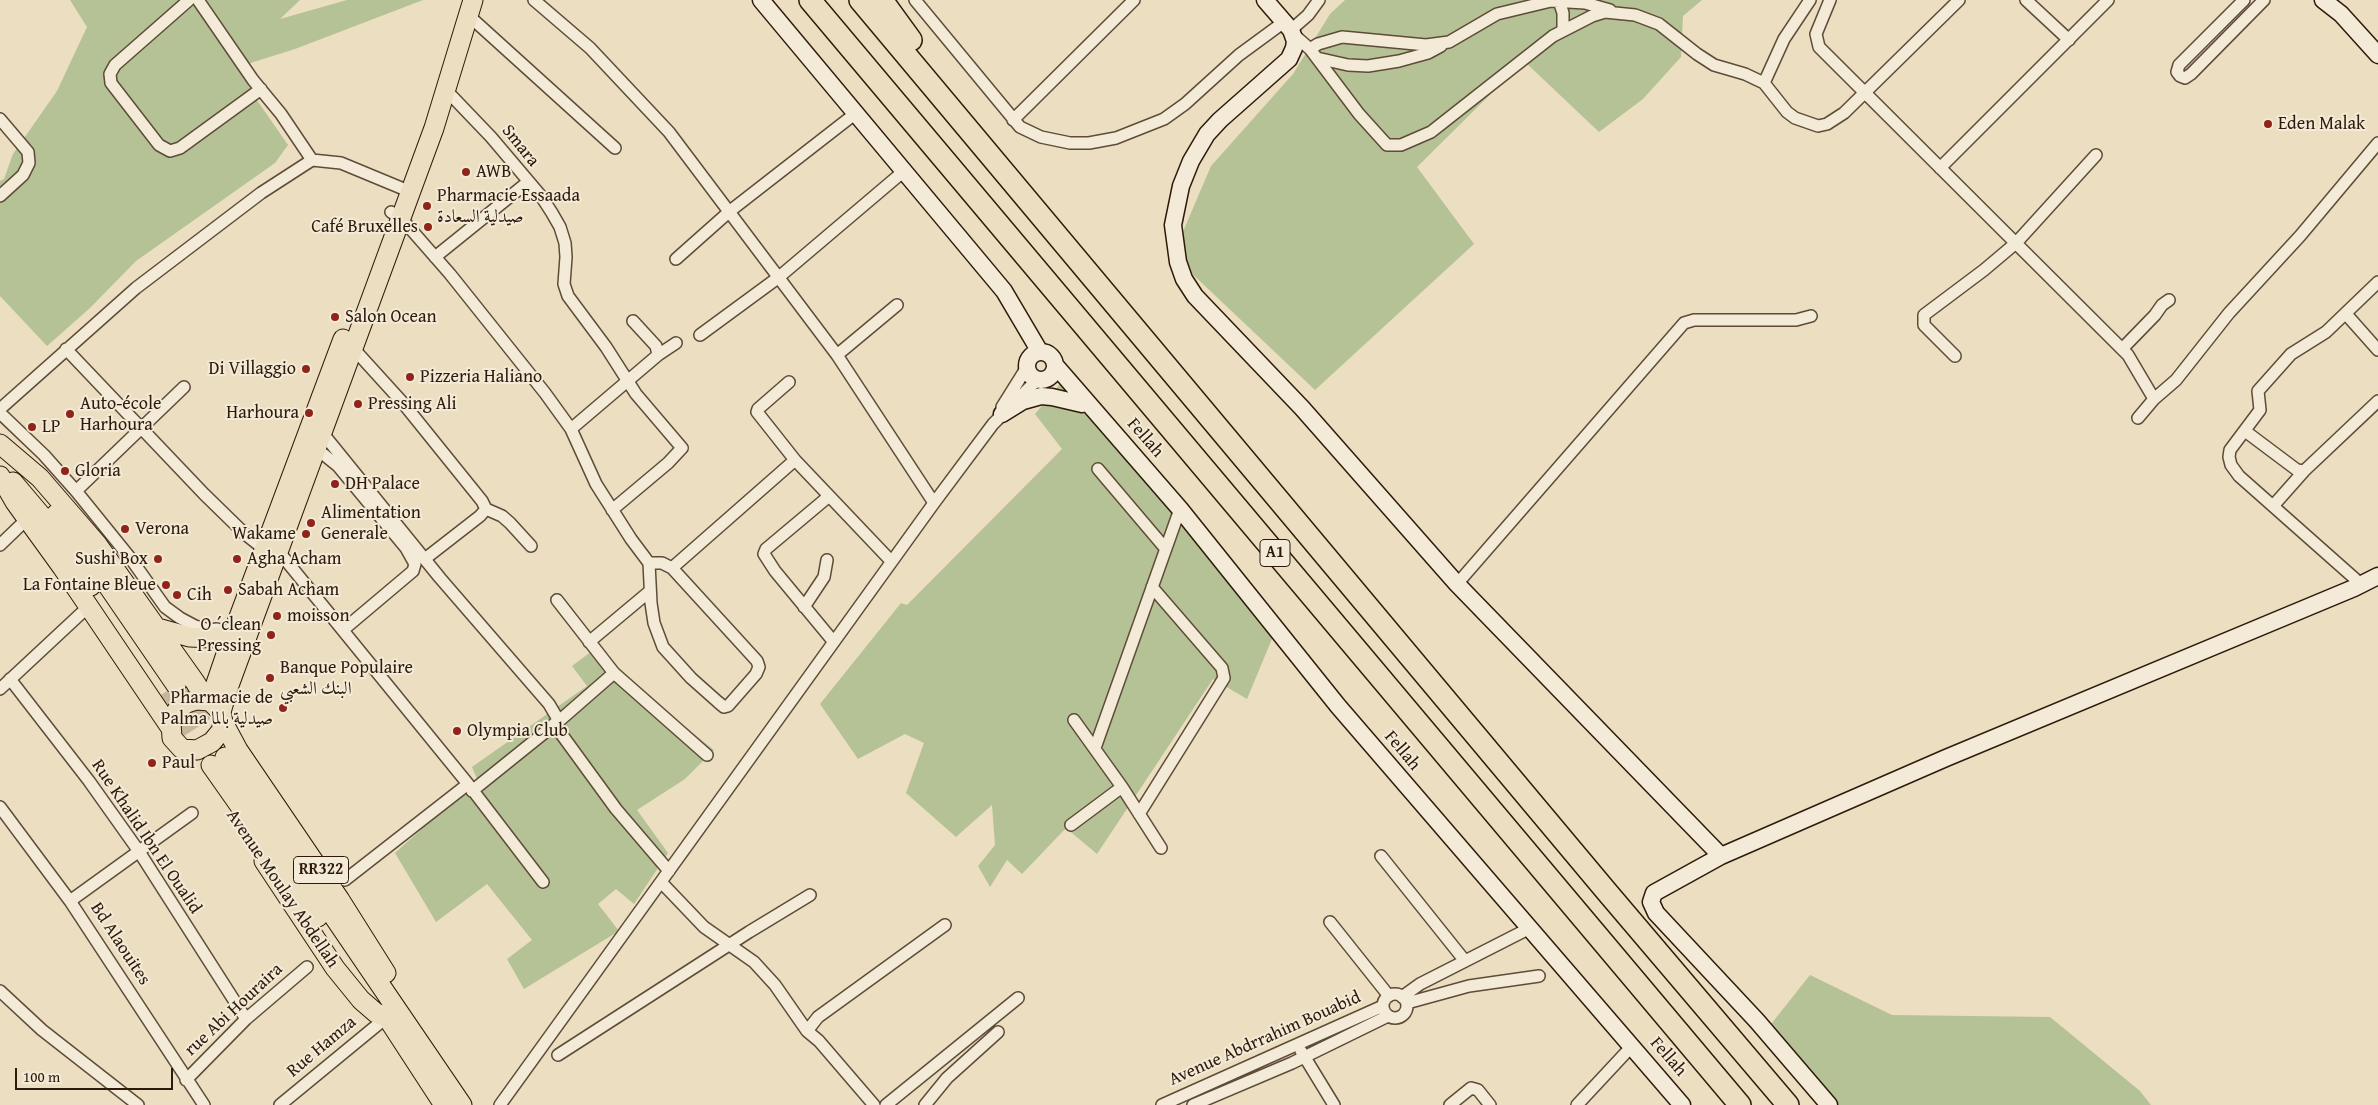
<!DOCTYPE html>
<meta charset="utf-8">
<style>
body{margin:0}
#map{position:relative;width:2378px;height:1105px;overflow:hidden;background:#ecdec1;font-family:"Gentium Book Plus",serif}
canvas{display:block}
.scale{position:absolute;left:15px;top:1068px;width:158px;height:22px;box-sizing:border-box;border:2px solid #2e1a0a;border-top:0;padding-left:6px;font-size:15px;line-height:18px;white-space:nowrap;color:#2e1a0a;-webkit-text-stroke:4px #f3ead7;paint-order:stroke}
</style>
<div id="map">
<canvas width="2378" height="1105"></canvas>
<div class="scale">100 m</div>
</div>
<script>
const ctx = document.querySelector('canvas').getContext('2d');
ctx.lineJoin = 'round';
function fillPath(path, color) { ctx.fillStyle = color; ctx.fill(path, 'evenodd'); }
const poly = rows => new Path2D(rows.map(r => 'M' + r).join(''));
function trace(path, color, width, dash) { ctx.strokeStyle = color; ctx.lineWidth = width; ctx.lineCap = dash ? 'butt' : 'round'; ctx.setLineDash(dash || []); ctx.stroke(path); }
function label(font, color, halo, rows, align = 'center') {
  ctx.font = font + ' "Gentium Book Plus",Amiri,serif'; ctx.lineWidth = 4; ctx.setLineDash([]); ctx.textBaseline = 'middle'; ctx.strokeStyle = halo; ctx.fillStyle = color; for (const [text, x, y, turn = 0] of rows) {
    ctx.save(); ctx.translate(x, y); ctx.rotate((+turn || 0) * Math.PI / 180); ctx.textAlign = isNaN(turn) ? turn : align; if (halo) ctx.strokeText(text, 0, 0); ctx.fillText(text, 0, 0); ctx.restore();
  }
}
const green = poly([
 [70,0,300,0,280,19,347,0,423,0,295,49,241,66,252,93,288,145,275,163,136,261,90,308,47,346,0,296,0,181,4,179,13,154,57,91,87,27],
 [1345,0,1702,0,1683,16,1681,57,1643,99,1599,132,1524,61,1417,167,1474,244,1315,390,1185,267,1182,234,1211,166,1293,74,1330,14],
 [1066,377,1274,634,1247,699,1213,679,1097,854,1066,828,1022,874,1007,860,990,887,978,866,995,845,992,805,956,837,906,793,924,743,905,734,858,759,820,704,901,603,907,605,1062,449,1035,414],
 [600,645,620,675,714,750,685,779,637,810,668,853,634,904,616,889,598,904,619,931,524,989,507,959,532,940,487,884,436,922,395,853,477,779,472,767,587,686,572,666],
 [1810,975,1892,1015,2050,1017,2140,1091,2151,1105,1818,1105,1760,1038]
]);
const primaryTunnel = poly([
 [176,685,225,757],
 [164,693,208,761]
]);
const street = poly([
 [189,0,115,65,110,74,111,83,159,145,170,151,180,148,261,89],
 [198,0,253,80,281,114,312,160],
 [534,0,590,48,669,132,837,355,934,503],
 [915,0,1020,127,1041,137,1070,143,1089,143,1116,138,1164,119,1185,104,1239,55,1284,22],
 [1830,0,1816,34,1819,47,2128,355,2154,399],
 [2026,0,2069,40],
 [2244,0,2179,65,2177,72,2180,76,2185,78,2191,74,2264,0],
 [1559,1,1563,13,1563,30],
 [468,15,615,148],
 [1291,30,1308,15,1319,0],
 [1294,35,1310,49,1359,114,1387,145,1401,145,1431,132,1553,36,1592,16,1605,12,1635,15,1659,24,1697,54,1714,65,1745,74,1764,83,1787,112,1795,118,1818,126,1827,124,1844,113,1959,0],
 [1310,49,1318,44,1342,37,1426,45,1449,42,1497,14,1551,1,1585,3,1610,10],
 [1317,58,1348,65,1368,66,1399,61,1428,53,1441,46],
 [1764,83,1784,39,1810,0],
 [446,90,491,137,541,196,552,213,560,227,565,243,566,257,564,284,568,296,606,347,636,394,682,448,668,463,612,510],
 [0,119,28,152,29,163,23,175,0,196],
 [1013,120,1134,0],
 [1940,168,2108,0],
 [391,212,401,218,450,274,545,393,571,429,596,484,631,539,649,563,651,603,654,623,663,647,691,678,718,702,724,707,728,706,756,674,759,667,757,661,672,568,662,563,649,563],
 [435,257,528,182],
 [676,259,730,211,856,113],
 [2346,314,2378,350],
 [700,335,779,277,904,171],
 [353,348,403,403,482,501,486,509,502,516,510,523,531,546],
 [66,349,204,494,245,534,264,549],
 [2122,349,2155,315,2162,305,2169,300],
 [658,355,676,343],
 [837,355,897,305],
 [1955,356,1924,325,1924,315,1984,270,2016,243,2096,155],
 [789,382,758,409,757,412,795,460],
 [1002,407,1027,367],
 [0,409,136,288,261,193,312,160,341,163,411,192],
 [0,413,44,455,76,491,131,559,165,607,180,618,195,626,210,630,217,629],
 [2138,418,2154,399,2176,380,2229,313,2300,236,2378,143],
 [571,429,658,355,656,346,633,321],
 [320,430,440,578,549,704,559,721,472,791],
 [2245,431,2297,470,2304,471,2378,401],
 [312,445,338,466,406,548,415,564,413,571,343,630],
 [1098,469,1165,548],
 [76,491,184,387],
 [828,497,766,549,764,554,775,571,833,641],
 [2273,506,2304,471],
 [0,545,27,519],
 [275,547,468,784],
 [426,558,480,516,486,509],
 [672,568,795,460,891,561],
 [1457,584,1684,323,1694,320,1796,320,1811,316],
 [2362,585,2239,476,2231,465,2229,457,2230,450,2260,410,2258,391,2291,354,2326,332,2378,282],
 [557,600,614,673,707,755],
 [804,607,824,577,827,560],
 [589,642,650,591],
 [10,679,89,781,138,850,246,1019],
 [0,689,89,606],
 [1074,720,1122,787,1161,848],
 [559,721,614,673],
 [554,724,616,809,669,871],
 [1095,748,1180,509],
 [0,807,70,901,204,1105],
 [1139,814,1224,678,1222,668,1152,587],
 [1071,825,1122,787],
 [1381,856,1465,961],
 [345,880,468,784,543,882],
 [661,882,704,927,754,962,775,985,807,1031],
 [70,901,192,813],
 [1330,922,1389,996],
 [0,991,42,1030,138,1105],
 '1383 1006a12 12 0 1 1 24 0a12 12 0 1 1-24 0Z',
 [1402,997,1420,984,1528,929],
 [1407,1003,1469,986,1539,976],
 [1301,1051,1334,1105],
 [558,1055,749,932,810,895],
 [186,1080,246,1019,307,967],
 [280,1105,387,1017],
 [500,1105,934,503,993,424,1037,380],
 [874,1105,819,1041,807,1031,818,1017,945,925],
 [886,1105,1018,998],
 [925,1105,947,1078,998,1032],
 [1162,1105,1383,1006],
 [1193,1105,1292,1063,1388,1016],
 [1450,1105,1471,1088,1478,1090,1490,1105],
 [1577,1105,1632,1046]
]);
const secondary = poly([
 [761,0,1004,291,1040,352],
 [1265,0,1291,30,1295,41,1294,48,1289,59,1220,120,1207,134,1191,161,1181,186,1173,225,1178,262,1184,279,1195,296,1302,408,1457,584,1721,856],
 [2323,0,2341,14,2378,55],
 '1027 366a14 14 0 1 1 28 0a14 14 0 1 1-28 0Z',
 [1055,365,1180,509,1338,706,1682,1105],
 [1002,414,1023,401,1041,396,1052,397,1082,404],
 [1829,1105,1757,1021,1656,913,1651,902,1654,893,1721,856,1946,758,2354,588,2378,576]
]);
const primary = poly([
 [0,444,40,478,97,544,195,682,206,700],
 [0,476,15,502,62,567,170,727],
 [13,482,51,527,91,586],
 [56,514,84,551,176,685],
 [157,628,190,637,211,638,233,633],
 [210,701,236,625,343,339],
 [221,712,210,701,196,700,187,703,177,710,171,722,172,738,182,749,197,750,212,742,221,731,223,722,221,712,228,688,434,128,473,0],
 [223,722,238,750,340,900,386,973],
 [225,757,462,1105],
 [211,765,318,917],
 [264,861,335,968,361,1000,376,1013,387,1017],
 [390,1022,444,1105]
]);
const highway = poly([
 [810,0,1740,1105],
 [860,0,1607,892,1788,1105],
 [882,0,911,40]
]);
const markers = [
 [2268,124,5,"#8f2418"],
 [466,172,5,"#8f2418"],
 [427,206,5,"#8f2418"],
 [428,227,5,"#8f2418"],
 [335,317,5,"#8f2418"],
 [306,369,5,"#8f2418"],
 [410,377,5,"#8f2418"],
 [358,404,5,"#8f2418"],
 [309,413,5,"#8f2418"],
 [70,414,5,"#8f2418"],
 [32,427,5,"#8f2418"],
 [65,471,5,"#8f2418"],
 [335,484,5,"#8f2418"],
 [311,523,5,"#8f2418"],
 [125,529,5,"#8f2418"],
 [306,534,5,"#8f2418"],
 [158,559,5,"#8f2418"],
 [237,559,5,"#8f2418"],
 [166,585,5,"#8f2418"],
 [228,590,5,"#8f2418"],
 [177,595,5,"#8f2418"],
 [277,616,5,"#8f2418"],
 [271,635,5,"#8f2418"],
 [270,678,5,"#8f2418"],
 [283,708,5,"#8f2418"],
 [457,731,5,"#8f2418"],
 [152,763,5,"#8f2418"]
];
const shields = [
 [1275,553,30],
 [321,870,55]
];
const shieldNames = [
 ["A1",1275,553],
 ["RR322",321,870]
];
const poiNames = [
 ["Eden Malak",2278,124],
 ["AWB",476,172],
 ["Pharmacie Essaada",437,196],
 ["صيدلية السعادة",437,217],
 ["Café Bruxelles",418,227,"right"],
 ["Salon Ocean",345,317],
 ["Di Villaggio",296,369,"right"],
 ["Pizzeria Haliano",420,377],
 ["Auto-école",80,404],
 ["Harhoura",80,425],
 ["Pressing Ali",368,404],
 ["Harhoura",299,413,"right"],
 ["LP",42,427],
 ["Gloria",75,471],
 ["DH Palace",345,484],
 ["Alimentation",321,513],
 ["Generale",321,534],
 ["Verona",135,529],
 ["Wakame",296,534,"right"],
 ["Sushi Box",148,559,"right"],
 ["Agha Acham",247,559],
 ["La Fontaine Bleue",156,585,"right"],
 ["Sabah Acham",238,590],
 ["Cih",187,595],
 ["moisson",287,616],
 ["O ´clean",261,625,"right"],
 ["Pressing",261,646,"right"],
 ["Banque Populaire",280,668],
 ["البنك الشعبي",280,689],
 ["Pharmacie de",273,698,"right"],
 ["Palma صيدلية بالما",273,719,"right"],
 ["Olympia Club",467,731],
 ["Paul",162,763]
];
const streetNames = [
 ["Smara",520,146,51],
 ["Fellah",1145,438,49],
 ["Fellah",1402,751,50],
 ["Rue Khalid Ibn El Oualid",146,837,56],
 ["Avenue Moulay Abdellah",282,889,56],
 ["Bd Alaouites",120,944,57],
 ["rue Abi Houraira",234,1010,-43],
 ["Avenue Abdrrahim Bouabid",1265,1039,-24],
 ["Rue Hamza",322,1047,-40],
 ["Fellah",1668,1057,49]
];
fillPath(green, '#b4c296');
trace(primaryTunnel, '#c6b79c', 19, [19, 9]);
trace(street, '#5e4b38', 14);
trace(secondary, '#2e1a0a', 19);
trace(primary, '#2e1a0a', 21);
trace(highway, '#2e1a0a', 24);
trace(street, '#f3ead7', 11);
trace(secondary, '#f3ead7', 16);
trace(primary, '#ecdec1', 19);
trace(highway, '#ecdec1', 21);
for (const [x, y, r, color] of markers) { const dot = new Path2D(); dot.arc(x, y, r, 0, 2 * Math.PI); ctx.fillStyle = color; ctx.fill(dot); trace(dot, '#f3ead7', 2); }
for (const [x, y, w] of shields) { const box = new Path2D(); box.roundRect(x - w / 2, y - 13.5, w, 27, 4); ctx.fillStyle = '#f3ead7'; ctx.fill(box); trace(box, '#2e1a0a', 1); }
label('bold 16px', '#2e1a0a', null, shieldNames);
label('18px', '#2e1a0a', '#f3ead7', poiNames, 'left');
label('18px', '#2e1a0a', '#f3ead7', streetNames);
</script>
